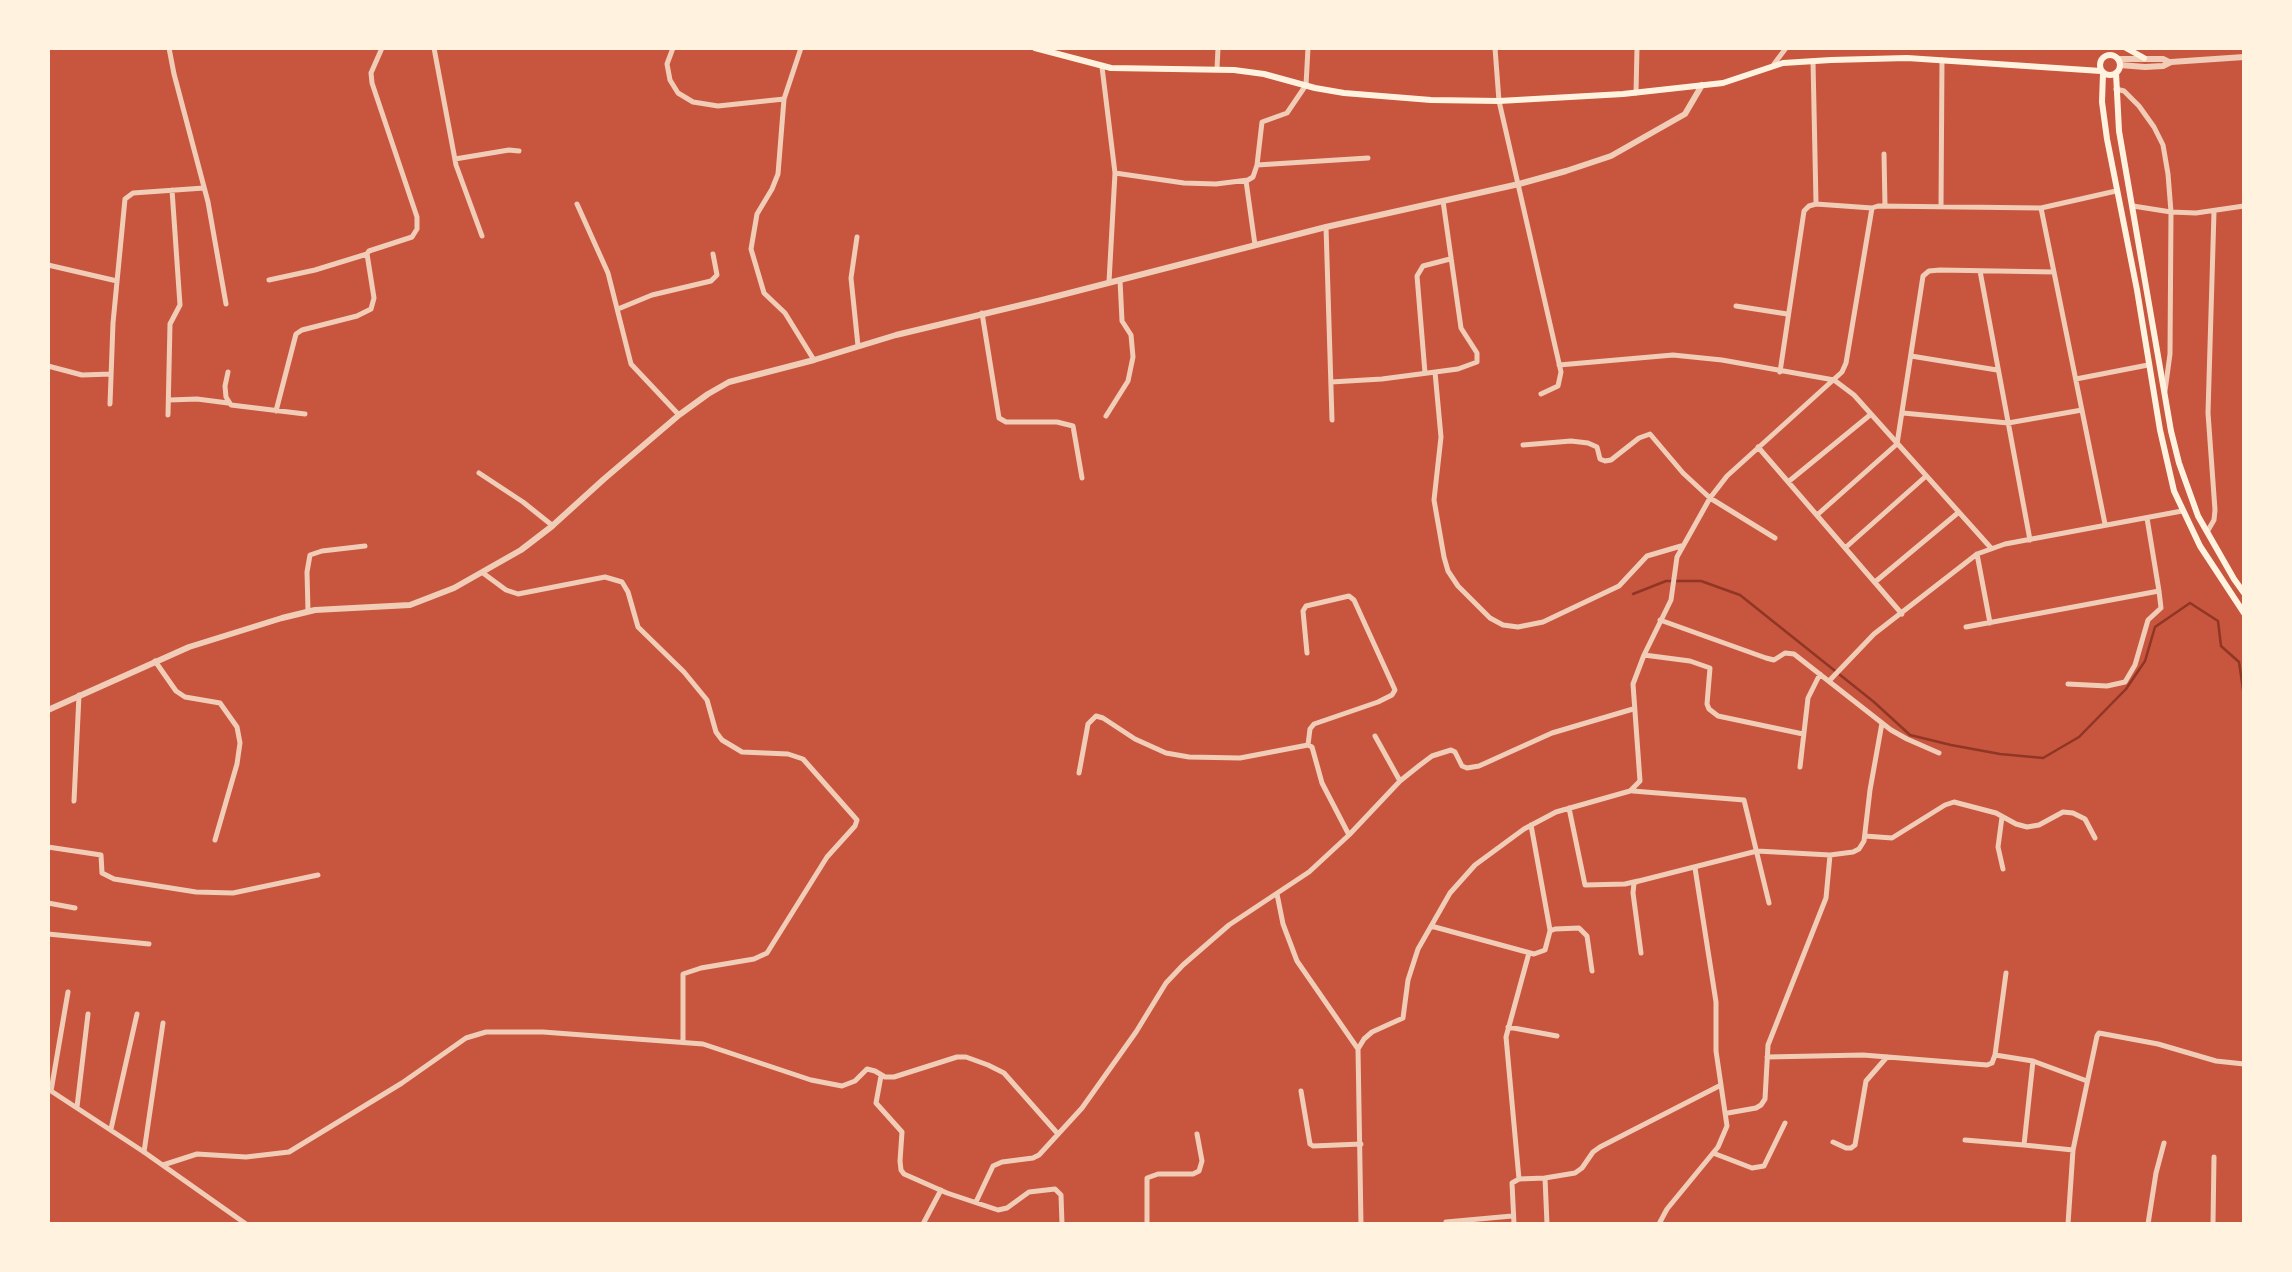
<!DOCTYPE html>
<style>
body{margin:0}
#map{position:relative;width:2292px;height:1272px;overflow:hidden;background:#c8553d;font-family:"Work Sans",sans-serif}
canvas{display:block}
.frame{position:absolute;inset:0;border:50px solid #fff3e0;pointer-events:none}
</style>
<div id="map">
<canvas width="2292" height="1272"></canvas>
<div class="frame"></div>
</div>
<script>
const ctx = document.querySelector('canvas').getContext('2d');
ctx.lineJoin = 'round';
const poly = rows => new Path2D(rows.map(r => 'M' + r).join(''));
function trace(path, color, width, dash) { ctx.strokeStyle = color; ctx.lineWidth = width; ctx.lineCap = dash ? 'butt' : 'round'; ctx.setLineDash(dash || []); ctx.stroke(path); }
const stream = poly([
 [1633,594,1666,581,1701,581,1740,595,1874,702,1910,735,1951,745,2000,754,2043,758,2079,737,2126,689,2145,661,2155,627,2190,603,2218,621,2221,646,2239,662,2244,696]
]);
const minor = poly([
 [169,48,174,74,208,202,226,304],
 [434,48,456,165,482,236],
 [673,48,667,64,670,80,678,93,693,102,718,106,784,99],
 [801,48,784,99,778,174,772,189,757,214,751,249,764,293,785,313,814,360],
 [1495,48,1499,101,1561,372,1558,386,1541,394],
 [1813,61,1816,203],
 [1774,64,1786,48],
 [1102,67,1115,173,1109,282],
 [1217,69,1218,48],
 [2116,89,2124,91,2139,106,2154,127,2163,145,2168,174,2171,212,2170,354,2165,391],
 [1636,93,1637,48],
 [1884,154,1885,206],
 [455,159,509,150,519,151],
 [1257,165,1368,158],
 [1115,173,1184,183,1216,184,1248,180,1253,177,1257,165,1262,122,1287,113,1306,85,1308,48],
 [1246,181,1255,245],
 [577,204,608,273,631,364,679,415],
 [2133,206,2171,212,2196,213,2244,206],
 [1941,207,1942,60],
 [2041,208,2105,524],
 [1326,227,1332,420],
 [857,237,851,278,858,346],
 [48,265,117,281],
 [1980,271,2030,540],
 [269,280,315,270,367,254],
 [1736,306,1787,314],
 [618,309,652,295,711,281,717,275,713,254],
 [982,313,999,418,1006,422,1057,422,1073,426,1082,478],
 [1911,356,1997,370],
 [1559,365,1673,355,1722,360,1834,380,1854,395,1991,548],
 [48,366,82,375,111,374],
 [228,372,225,386,226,397,231,405,305,414],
 [1435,372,1441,437,1434,500,1444,557,1448,571,1458,586,1490,618,1503,625,1518,627,1543,622,1619,586,1647,556,1681,546],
 [1780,372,1804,211,1809,206,1816,204,1872,208],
 [1425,373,1417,276,1423,266,1450,259],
 [2076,379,2148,365],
 [1331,382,1382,379,1458,369,1477,362,1477,353,1461,328,1443,201],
 [169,400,197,399,228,403],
 [110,404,113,323,125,199,133,193,204,188],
 [276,411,296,334,302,330,357,316,371,309,374,298,367,254,369,251,412,237,417,229,417,217,372,83,371,73,382,48],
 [1903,413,2008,423,2082,410],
 [168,415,170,324,180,305,172,190],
 [1106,416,1128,381,1133,357,1131,335,1122,321,1120,280],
 [1523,445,1571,441,1588,443,1597,447,1600,459,1605,461,1611,460,1639,438,1650,434,1683,473,1710,498,1775,538],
 [1758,447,1902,614],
 [479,473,523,502,553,526],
 [1788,482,1870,415],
 [1817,515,1897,444,1923,276,1929,271,1940,270,2054,272],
 [2207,532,2214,520,2215,510,2208,413,2214,212],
 [1845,548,1925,477],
 [1977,554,1990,623],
 [483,573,506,590,518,594,605,577,622,582,628,592,638,627,684,672,707,700,716,732,722,740,742,752,788,754,803,759,857,820,855,826,827,857,767,953,754,959,701,968,683,974,683,1041],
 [1875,582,1959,512],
 [308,611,307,572,310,555,322,551,365,546],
 [1660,620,1766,658,1774,660,1785,653,1794,654,1891,730,1907,739,1939,753],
 [1966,627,2159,591,2147,518],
 [1307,653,1303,611,1306,606,1349,596,1354,600,1395,690,1392,695,1378,702,1314,724,1310,729,1308,745],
 [1644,655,1690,661,1710,668,1707,704,1709,709,1718,716,1803,734],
 [155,661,176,691,185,697,220,703,237,727,240,743,237,764,215,840],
 [1829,681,1874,634,1977,554,2005,544,2182,511],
 [2068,684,2107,686,2125,682,2135,665,2148,620,2161,608,2159,591],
 [1375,736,1400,781],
 [1800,767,1808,698,1820,674],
 [1079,773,1088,724,1096,716,1103,718,1135,739,1166,753,1189,757,1240,758,1308,745,1312,747,1322,783,1349,835],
 [1633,791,1744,800,1769,903],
 [74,801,79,695],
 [1569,808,1585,885,1625,884,1638,881],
 [2002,817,1998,847,2003,869],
 [1531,825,1550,930],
 [1865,836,1892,838,1945,805,1954,802,1996,813,2016,824,2027,827,2039,825,2063,812,2073,813,2085,819,2095,838],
 [48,847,101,855,102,873,114,879,196,892,233,893,318,875],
 [1277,894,1283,924,1297,961,1358,1049],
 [48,903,75,908],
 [1431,926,1534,954,1545,950,1550,931,1555,929,1579,928,1587,936,1592,971],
 [48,934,149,944],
 [1641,953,1633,893,1634,883,1639,881,1757,851,1830,855,1853,852,1859,849,1864,841,1870,790,1882,723],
 [1508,1027,1557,1036],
 [1995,1055,2033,1061,2024,1145,2073,1150,2068,1224],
 [1767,1057,1863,1055,1987,1065,1992,1063,1995,1055,2006,973],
 [2033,1061,2087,1081],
 [881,1076,876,1103,902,1132,900,1161,901,1170,904,1174,947,1193,998,1210,1007,1208,1029,1192,1055,1189,1061,1195,1062,1224],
 [48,1089,144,1152,246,1224],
 [51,1091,68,992],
 [1301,1091,1310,1144,1313,1146,1361,1144],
 [77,1107,88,1014],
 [1728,1113,1756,1108,1761,1105,1765,1099,1768,1045,1826,898,1830,855],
 [111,1129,137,1014],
 [1965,1140,2024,1145],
 [1833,1142,1846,1148,1851,1148,1855,1145,1866,1081,1887,1057],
 [2073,1150,2097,1036,2099,1033,2158,1044,2216,1061,2244,1064],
 [144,1152,163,1023],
 [1713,1153,1752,1168,1764,1166,1785,1123],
 [163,1165,197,1154,246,1157,289,1152,402,1083,466,1038,486,1032,543,1032,703,1044,811,1080,842,1086,855,1081,867,1069,875,1071,885,1077,894,1077,957,1057,966,1057,988,1065,1004,1073,1058,1134],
 [1519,1179,1506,1037,1529,953],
 [976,1202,993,1166,1002,1162,1033,1158,1039,1155,1082,1108,1136,1032,1166,983,1183,965,1229,925,1309,872,1349,835,1400,781,1420,765,1432,756,1451,750,1455,752,1462,766,1467,768,1479,766,1552,733,1633,709],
 [1446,1222,1512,1216],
 [923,1224,941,1190],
 [1147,1224,1147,1178,1158,1174,1193,1174,1199,1171,1202,1161,1197,1134],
 [1361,1224,1358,1049,1364,1039,1372,1032,1403,1018,1408,980,1418,949,1450,893,1475,865,1524,829,1556,812,1630,791,1640,781,1633,684,1644,655,1671,600,1677,557,1710,498,1727,476,1842,372,1846,363,1872,208,1878,206,2041,208,2116,191],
 [1514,1224,1512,1183,1519,1179,1545,1178],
 [1547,1224,1545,1178,1575,1173,1582,1168,1593,1152,1600,1147,1721,1085],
 [1659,1224,1667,1209,1718,1147,1727,1126,1716,1051,1716,1002,1695,868],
 [2148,1224,2156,1173,2164,1143],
 [2213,1224,2214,1157]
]);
const tertiary = poly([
 [2118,59,2163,59,2169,62],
 [2120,65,2145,67,2163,66,2171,62,2244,57],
 [48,710,189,647,282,618,315,610,410,605,454,588,521,550,551,527,604,479,679,415,708,394,729,382,814,360,896,335,1042,300,1326,227,1519,184,1566,171,1611,156,1685,114,1702,85]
]);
const secondary = poly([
 [1035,48,1111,68,1234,70,1264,74,1315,88,1344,93,1431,100,1499,101,1623,94,1723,83,1783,63,1831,60,1907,58,2101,71],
 [2126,48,2144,58],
 '2100 65a10 10 0 1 1 20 0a10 10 0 1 1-20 0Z',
 [2103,73,2102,102,2107,139,2137,290,2160,430,2174,491,2200,546,2244,613],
 [2116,73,2119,131,2171,431,2179,463,2198,516,2234,579,2244,593]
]);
trace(stream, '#8f3625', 2.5);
trace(minor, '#f1ccb7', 5);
trace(tertiary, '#f1ccb7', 6);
trace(secondary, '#fff3e0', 6);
</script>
